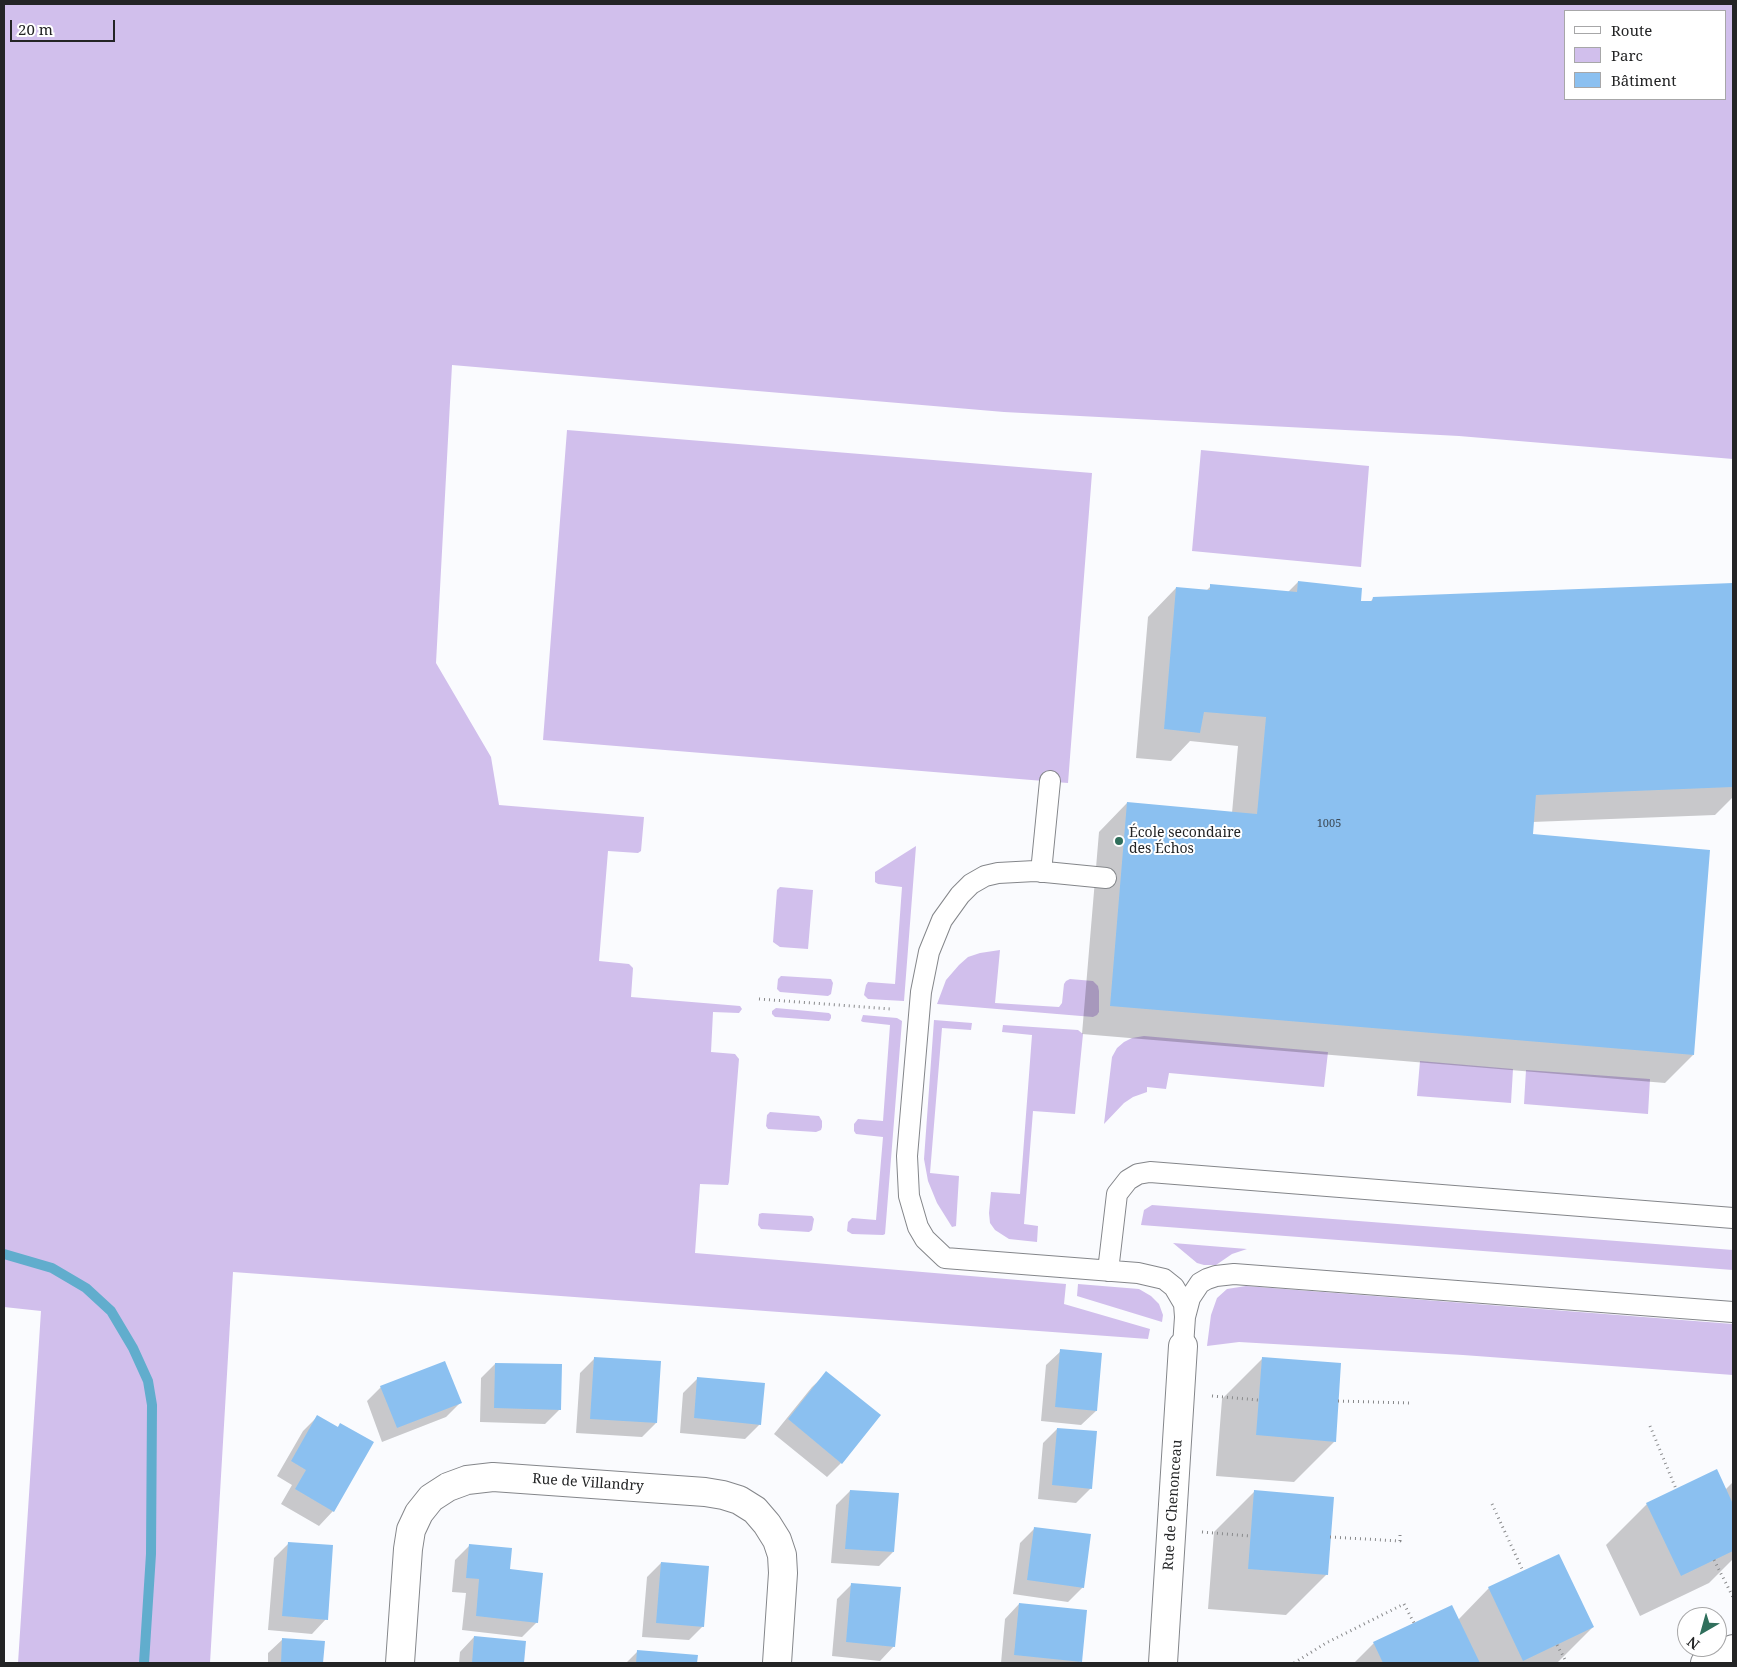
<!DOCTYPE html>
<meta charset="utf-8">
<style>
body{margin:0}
#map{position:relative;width:1737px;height:1667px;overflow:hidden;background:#fafbfe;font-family:"Noto Serif",serif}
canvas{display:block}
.frame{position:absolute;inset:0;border:5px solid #232425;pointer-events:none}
.legend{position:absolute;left:1564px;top:10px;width:162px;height:90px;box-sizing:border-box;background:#fff;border:1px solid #a7a7a8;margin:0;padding:6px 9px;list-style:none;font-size:15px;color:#232425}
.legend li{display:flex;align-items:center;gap:10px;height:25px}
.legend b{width:25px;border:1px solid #a7a7a8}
.north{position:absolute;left:1677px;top:1607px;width:50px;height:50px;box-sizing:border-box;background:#fff;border:1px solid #a7a7a8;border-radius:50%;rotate:218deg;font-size:14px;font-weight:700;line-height:20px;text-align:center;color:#232425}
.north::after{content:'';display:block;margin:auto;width:18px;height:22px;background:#306f5c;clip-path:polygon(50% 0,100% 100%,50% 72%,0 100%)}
.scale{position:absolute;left:10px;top:20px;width:105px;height:22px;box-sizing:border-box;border:2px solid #232425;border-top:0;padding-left:6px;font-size:15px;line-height:18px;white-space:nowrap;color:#232425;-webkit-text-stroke:4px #fff;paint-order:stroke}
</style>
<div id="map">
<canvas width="1737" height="1667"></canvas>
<div class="frame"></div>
<ul class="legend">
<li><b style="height:6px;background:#fff"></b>Route</li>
<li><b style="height:14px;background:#d1bfec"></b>Parc</li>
<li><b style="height:14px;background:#8bc0f0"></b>Bâtiment</li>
</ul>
<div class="north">N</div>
<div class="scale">20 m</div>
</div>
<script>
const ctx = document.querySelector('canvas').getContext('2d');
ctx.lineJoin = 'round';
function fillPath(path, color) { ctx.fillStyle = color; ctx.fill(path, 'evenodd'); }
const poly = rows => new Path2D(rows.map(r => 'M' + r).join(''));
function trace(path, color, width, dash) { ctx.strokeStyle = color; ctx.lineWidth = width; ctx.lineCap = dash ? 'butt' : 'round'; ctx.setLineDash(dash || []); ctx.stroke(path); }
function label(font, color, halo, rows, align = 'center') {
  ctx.font = font + ' "Noto Serif",serif'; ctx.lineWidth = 4; ctx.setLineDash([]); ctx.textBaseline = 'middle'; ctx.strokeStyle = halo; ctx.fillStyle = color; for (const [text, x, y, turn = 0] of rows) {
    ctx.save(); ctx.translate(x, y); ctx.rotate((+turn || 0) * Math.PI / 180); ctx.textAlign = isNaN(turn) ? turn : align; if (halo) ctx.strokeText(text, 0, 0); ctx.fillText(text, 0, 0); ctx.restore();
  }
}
const green = poly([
 [4,4,1733,4,1733,459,1459,436,1004,412,452,365,436,663,491,757,499,805,644,817,641,851,638,853,608,851,599,961,629,964,633,968,631,997,740,1006,742,1009,739,1013,713,1012,711,1052,735,1054,739,1059,729,1182,728,1185,700,1184,695,1253,1066,1284,1064,1304,1150,1329,1148,1339,233,1272,210,1663,18,1663,41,1311,4,1307],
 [1566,11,1726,11,1726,99,1566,99],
 [567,430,1092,473,1068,783,543,740],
 [1201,450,1369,466,1361,567,1192,551],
 [916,846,904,1001,868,999,864,995,866,985,868,982,895,984,902,887,878,884,875,882,875,872],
 [780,887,813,890,808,949,780,947,773,942,777,890],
 [1000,950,995,1003,1059,1007,1062,1003,1064,984,1066,981,1070,979,1093,981,1098,986,1099,991,1099,1012,1097,1015,1093,1017,937,1004,946,980,959,965,968,957,980,953],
 [781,976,831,979,833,983,831,994,828,996,780,992,777,989,778,979],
 [776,1008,829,1013,831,1015,831,1018,829,1021,775,1017,772,1014,772,1011],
 [863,1015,897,1018,902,1021,885,1234,883,1235,852,1234,847,1231,848,1222,852,1218,876,1220,883,1137,856,1134,854,1131,854,1124,858,1119,883,1121,890,1025,863,1022,861,1021],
 [934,1020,972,1023,971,1030,942,1028,930,1173,959,1176,956,1226,952,1227,937,1203,928,1181,924,1159],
 [1003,1025,1078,1030,1083,1034,1075,1114,1033,1111,1024,1224,1038,1226,1037,1242,1009,1239,995,1230,990,1223,989,1213,991,1192,1020,1194,1032,1035,1002,1032],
 [1144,1036,1328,1052,1324,1087,1169,1073,1166,1089,1147,1087,1147,1092,1133,1097,1124,1103,1104,1124,1112,1057,1117,1048,1124,1042,1132,1038],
 [1420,1061,1513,1069,1511,1103,1417,1096],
 [1526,1070,1650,1079,1648,1114,1524,1104],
 [770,1112,819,1116,822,1121,822,1127,821,1130,816,1132,768,1129,766,1126,767,1115],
 [1152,1205,1733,1250,1733,1270,1141,1225,1144,1210],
 [762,1213,812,1216,814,1219,812,1230,809,1232,761,1229,758,1225,759,1214],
 [1173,1243,1247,1249,1232,1254,1216,1265,1204,1265,1197,1263],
 [1078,1284,1139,1289,1151,1296,1159,1304,1163,1315,1162,1322,1077,1296],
 [1246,1286,1733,1324,1733,1375,1463,1355,1239,1342,1207,1346,1211,1315,1217,1298,1227,1289]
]);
const shadow = poly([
 [1298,582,1360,602,1369,603,1373,599,1733,584,1733,797,1715,815,1532,822,1531,835,1693,1055,1665,1083,1082,1034,1099,832,1127,803,1232,813,1238,746,1190,741,1171,761,1136,758,1148,617,1176,588,1206,591,1211,586,1288,592],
 [1061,1351,1096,1411,1081,1425,1041,1421,1046,1365],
 [595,1358,656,1423,642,1437,576,1433,580,1373],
 [1262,1359,1335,1441,1294,1482,1216,1476,1222,1399],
 [495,1364,560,1409,545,1424,480,1422,481,1378],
 [827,1373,841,1463,827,1477,774,1434,812,1387],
 [698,1378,760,1424,745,1439,680,1433,683,1393],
 [381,1387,460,1403,446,1417,382,1442,367,1401],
 [317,1417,337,1428,341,1424,333,1511,319,1526,281,1504,292,1485,277,1476,303,1431],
 [1057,1429,1091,1488,1076,1503,1038,1499,1043,1443],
 [1716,1471,1725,1490,1733,1482,1733,1559,1709,1583,1640,1616,1606,1545,1647,1504],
 [850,1491,893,1552,879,1566,831,1563,836,1505],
 [1254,1492,1327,1574,1286,1615,1208,1609,1214,1532],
 [1035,1528,1083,1587,1068,1602,1013,1594,1020,1543],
 [289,1543,326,1619,312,1634,268,1630,274,1558],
 [470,1545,509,1571,537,1622,522,1637,462,1630,466,1593,452,1592,455,1560],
 [661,1563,703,1626,689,1640,642,1637,647,1577],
 [852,1584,894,1646,880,1661,832,1656,837,1599],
 [1489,1588,1593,1627,1557,1663,1354,1663,1374,1643,1451,1607,1458,1620],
 [1019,1604,1080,1661,1078,1663,1001,1663,1005,1619],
 [474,1637,525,1642,522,1663,459,1663,460,1652],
 [283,1639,324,1642,322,1663,268,1663,268,1653],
 [638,1651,697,1656,696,1663,626,1663]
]);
const stream = poly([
 [4,1254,52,1268,86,1288,111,1311,133,1348,148,1381,152,1405,151,1554,144,1663]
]);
const building = poly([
 [1298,581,1362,588,1361,601,1372,601,1373,597,1733,583,1733,787,1536,795,1533,834,1710,850,1694,1055,1110,1006,1127,802,1257,814,1266,717,1204,712,1200,733,1164,729,1176,587,1210,590,1210,584,1297,592],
 [1060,1349,1102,1353,1097,1411,1055,1407],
 [594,1357,661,1361,657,1423,590,1419],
 [1262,1357,1341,1363,1336,1442,1256,1435],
 [445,1361,462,1403,397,1428,380,1386],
 [495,1363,562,1364,561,1410,494,1408],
 [826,1371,881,1415,842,1464,788,1419],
 [697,1377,765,1383,761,1425,694,1418],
 [317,1415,338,1427,340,1423,374,1442,334,1512,295,1489,306,1470,291,1461],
 [1057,1428,1097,1431,1092,1489,1052,1485],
 [1717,1469,1733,1504,1733,1551,1681,1576,1646,1503],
 [850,1490,899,1493,894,1552,845,1549],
 [1254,1490,1334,1497,1328,1575,1248,1569],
 [1034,1527,1091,1534,1084,1588,1027,1580],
 [288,1542,333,1545,328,1620,282,1616],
 [469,1544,512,1548,510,1569,543,1573,538,1623,476,1616,479,1579,466,1578],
 [1559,1554,1594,1627,1523,1661,1488,1587],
 [661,1562,709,1566,704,1627,656,1623],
 [851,1583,901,1587,895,1647,846,1642],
 [1019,1603,1087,1610,1082,1662,1014,1655],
 [1452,1605,1480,1663,1383,1663,1373,1642],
 [474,1636,526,1641,524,1663,472,1663],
 [282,1638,325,1641,323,1663,281,1663],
 [637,1650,698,1655,697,1663,636,1663]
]);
const path = poly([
 [759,999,891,1009],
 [1212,1396,1258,1400],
 [1338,1401,1409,1403],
 [1650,1426,1676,1489],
 [1492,1504,1523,1571],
 [1202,1532,1250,1536],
 [1330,1537,1400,1541,1400,1532],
 [1714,1560,1733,1597],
 [1557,1645,1567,1663],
 [1294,1663,1326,1643,1404,1604,1414,1623]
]);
const service = poly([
 [1041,872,1050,781],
 [1106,878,1035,871,998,873,985,876,971,884,960,895,942,920,929,952,921,992,907,1156,909,1196,918,1227,925,1239,945,1258,1138,1273,1164,1279,1174,1287,1184,1304,1185,1317,1183,1346],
 [1108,1271,1117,1194,1128,1180,1138,1174,1150,1172,1733,1218],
 [1185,1317,1190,1298,1200,1283,1207,1279,1216,1276,1234,1274,1733,1312]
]);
const minor = poly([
 [400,1663,408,1549,411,1530,419,1513,431,1498,448,1487,467,1480,493,1477,705,1492,723,1495,739,1500,755,1510,767,1524,777,1540,782,1555,783,1573,777,1663],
 [1163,1663,1183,1346],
 [1705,1663,1733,1649]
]);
const markers = [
 [1119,841,5,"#306f5c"]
];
const numberNames = [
 ["1005",1329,824]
];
const poiNames = [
 ["École secondaire",1129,833],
 ["des Échos",1129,849]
];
const streetNames = [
 ["Rue de Villandry",588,1483,4],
 ["Rue de Chenonceau",1173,1505,-86]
];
fillPath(green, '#d1bfec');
fillPath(shadow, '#0003');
trace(stream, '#61adcd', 10);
fillPath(building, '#8bc0f0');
trace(service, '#84868a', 22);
trace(minor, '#84868a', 30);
trace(path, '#88898b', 3, [1, 4]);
trace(service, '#fff', 20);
trace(minor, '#fff', 28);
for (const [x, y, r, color] of markers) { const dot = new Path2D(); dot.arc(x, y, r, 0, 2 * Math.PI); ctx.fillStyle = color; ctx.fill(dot); trace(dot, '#fff', 2); }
label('11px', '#3d4b58', null, numberNames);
label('14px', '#232425', '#fff', poiNames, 'left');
label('14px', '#232425', '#fff', streetNames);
</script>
